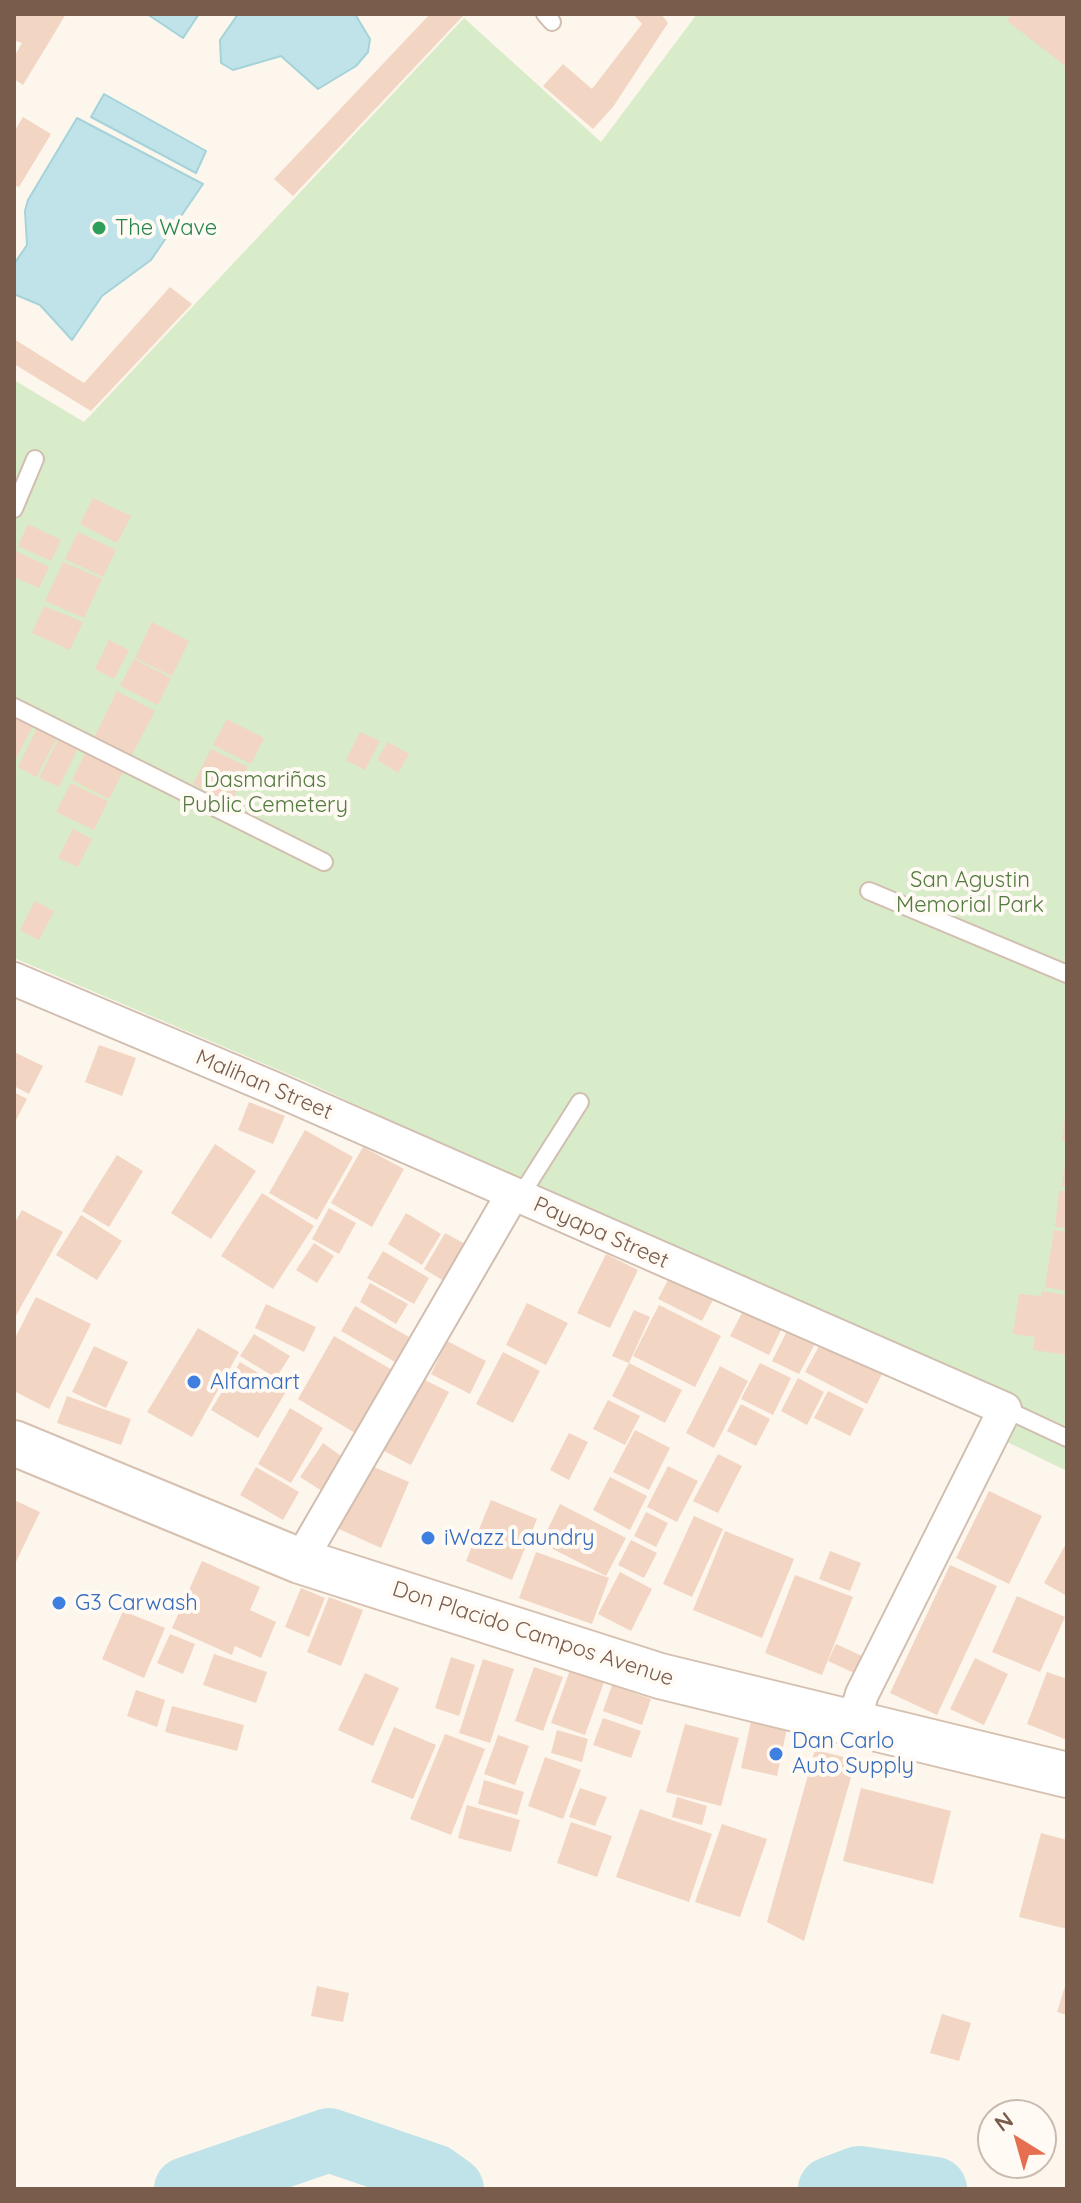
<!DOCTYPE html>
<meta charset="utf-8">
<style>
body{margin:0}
#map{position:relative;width:1081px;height:2203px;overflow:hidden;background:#fdf6ec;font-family:Quicksand,sans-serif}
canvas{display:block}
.frame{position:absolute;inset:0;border:16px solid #7a5c4d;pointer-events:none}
.north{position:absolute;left:977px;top:2099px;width:80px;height:80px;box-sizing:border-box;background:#fffaf3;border:2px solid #cabbb1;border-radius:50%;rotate:323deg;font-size:22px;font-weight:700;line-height:32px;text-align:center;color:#7a5c4d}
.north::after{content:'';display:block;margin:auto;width:28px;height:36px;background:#e76f51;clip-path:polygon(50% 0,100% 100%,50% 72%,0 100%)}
</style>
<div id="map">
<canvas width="1081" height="2203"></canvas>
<div class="frame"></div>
<div class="north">N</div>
</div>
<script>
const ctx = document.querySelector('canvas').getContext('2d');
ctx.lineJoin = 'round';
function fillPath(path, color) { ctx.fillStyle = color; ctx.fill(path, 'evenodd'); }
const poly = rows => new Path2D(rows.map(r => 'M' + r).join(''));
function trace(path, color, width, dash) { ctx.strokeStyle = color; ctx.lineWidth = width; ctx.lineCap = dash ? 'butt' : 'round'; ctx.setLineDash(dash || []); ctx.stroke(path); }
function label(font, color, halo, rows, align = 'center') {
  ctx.font = font + ' Quicksand,sans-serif'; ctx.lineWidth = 8; ctx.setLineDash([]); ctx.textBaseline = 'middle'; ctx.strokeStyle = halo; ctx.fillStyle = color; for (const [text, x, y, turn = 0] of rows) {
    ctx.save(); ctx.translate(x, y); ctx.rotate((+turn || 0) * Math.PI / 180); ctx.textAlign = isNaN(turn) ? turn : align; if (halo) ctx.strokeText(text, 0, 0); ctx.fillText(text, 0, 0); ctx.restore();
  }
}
const green = poly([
 [697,14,1067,14,1067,1471,1005,1441,852,1690,998,1387,528,1184,307,1082,14,958,14,380,84,422,464,18,601,142]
]);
const water = poly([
 [147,14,199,14,183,38,147,14],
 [238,14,355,14,370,39,368,52,356,66,318,89,281,56,233,70,221,63,220,40,238,14],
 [104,94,206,151,196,173,91,117,104,94],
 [77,118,203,184,151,260,102,296,72,340,40,305,14,294,14,264,27,245,25,211,28,200,77,118]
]);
const river = poly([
 [186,2189,329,2140,434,2176,452,2189],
 [830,2189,859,2178,935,2189]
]);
const building = poly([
 [14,14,66,14,23,85,14,79,14,57,22,43,14,40],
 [430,14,463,16,293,196,274,179],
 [633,14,661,14,668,23,613,107,593,129,543,86,563,64,592,89,642,24],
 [1012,14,1067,14,1067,67,1007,21],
 [23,117,51,134,19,187,14,185,14,132],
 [170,287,192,304,91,411,14,364,14,339,84,383],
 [93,498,131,516,117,543,80,524],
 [28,524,61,540,51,561,18,546],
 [78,532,116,550,103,577,65,559],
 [16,551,49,567,39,588,14,577],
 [63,562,102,579,84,618,45,601],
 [44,606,83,622,70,650,32,633],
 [152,622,189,641,172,676,135,658],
 [109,640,129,650,114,679,95,669],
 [134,659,171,678,158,705,120,686],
 [117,691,155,711,130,758,93,740],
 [14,717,33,726,14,762],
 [227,719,264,738,251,764,213,745],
 [37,728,57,738,36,777,18,767],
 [360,732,380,741,365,770,346,760],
 [59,738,78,748,59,787,39,778],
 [388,742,409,754,398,773,377,760],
 [211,749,248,767,231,803,193,784],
 [86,752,124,770,109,799,72,780],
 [71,783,108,801,94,830,56,812],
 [73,829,92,839,78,867,58,858],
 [35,901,54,911,39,940,20,930],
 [99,1045,136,1058,122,1096,85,1082],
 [14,1052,43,1066,29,1094,14,1086],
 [14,1092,27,1099,14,1124],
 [249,1102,285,1116,273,1144,238,1130],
 [1065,1117,1067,1117,1067,1141,1062,1141],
 [305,1130,353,1157,317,1220,269,1193],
 [215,1144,256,1171,211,1239,171,1213],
 [363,1147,404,1169,372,1227,331,1203],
 [117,1155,143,1171,109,1227,82,1211],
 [1065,1166,1067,1167,1067,1187,1062,1186],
 [1059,1191,1067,1191,1067,1228,1055,1227],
 [262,1193,314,1226,273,1289,221,1256],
 [329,1208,356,1223,339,1254,312,1239],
 [22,1210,63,1232,14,1319,14,1224],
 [406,1213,441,1234,422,1265,388,1244],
 [81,1215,122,1241,97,1280,56,1255],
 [1054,1230,1067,1232,1067,1291,1045,1287],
 [445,1233,465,1244,444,1281,424,1269],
 [314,1243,334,1256,317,1283,296,1270],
 [383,1251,429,1278,414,1304,367,1278],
 [606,1254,638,1270,610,1328,577,1313],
 [669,1278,713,1300,702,1321,658,1299],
 [370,1283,408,1304,396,1324,360,1302],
 [1041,1291,1067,1295,1067,1355,1033,1350,1035,1337,1013,1334,1019,1294,1041,1296],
 [36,1297,91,1324,49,1409,14,1391,14,1340],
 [527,1303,568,1323,546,1365,506,1345],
 [266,1304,316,1327,304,1352,255,1328],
 [659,1305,721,1336,695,1387,633,1356],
 [355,1306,409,1337,395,1362,341,1331],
 [745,1307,783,1326,769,1355,730,1336],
 [634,1310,650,1317,629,1363,612,1356],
 [790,1325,818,1338,799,1374,772,1361],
 [198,1328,239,1352,192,1437,147,1412],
 [254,1334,290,1356,276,1378,240,1356],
 [334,1336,394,1371,357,1434,298,1399],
 [824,1337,885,1368,867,1404,805,1372],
 [447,1341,486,1361,470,1394,431,1374],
 [94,1346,128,1362,106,1408,72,1392],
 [503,1352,540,1371,513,1423,476,1404],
 [240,1362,287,1390,258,1438,211,1410],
 [629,1363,682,1390,665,1423,612,1396],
 [760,1363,791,1378,773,1415,741,1399],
 [720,1366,748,1381,714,1448,686,1433],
 [421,1378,449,1392,411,1465,384,1451],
 [798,1378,824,1392,807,1425,781,1411],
 [828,1391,864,1409,850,1436,814,1418],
 [67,1396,131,1419,121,1445,57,1423],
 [608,1400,640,1416,625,1445,593,1429],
 [741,1404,770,1419,756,1446,727,1431],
 [290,1408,323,1428,291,1483,258,1464],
 [635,1430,670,1448,649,1490,613,1472],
 [569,1433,588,1442,569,1480,550,1470],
 [323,1443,344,1458,322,1491,300,1477],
 [718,1454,742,1466,718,1513,693,1501],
 [367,1464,409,1482,381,1548,339,1529],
 [668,1466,698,1481,677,1522,647,1507],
 [256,1467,299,1492,283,1520,240,1495],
 [610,1477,647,1496,630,1530,593,1510],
 [989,1491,1042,1516,1009,1584,956,1558],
 [14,1500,40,1512,14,1566],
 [491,1500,537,1519,512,1580,466,1561],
 [560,1504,626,1538,606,1576,541,1543],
 [646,1512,668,1523,656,1547,634,1536],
 [694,1516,723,1529,692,1597,663,1584],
 [725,1531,794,1559,762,1638,693,1610],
 [631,1540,657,1553,644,1578,618,1565],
 [1067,1542,1067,1596,1044,1583],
 [830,1551,861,1563,850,1591,819,1579],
 [536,1552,609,1578,592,1624,519,1598],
 [202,1561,260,1587,250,1610,276,1622,261,1658,235,1646,232,1655,172,1628],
 [950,1565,997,1586,937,1715,890,1693],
 [620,1572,652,1589,631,1631,598,1614],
 [795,1575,853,1597,822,1675,765,1653],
 [301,1588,325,1598,309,1637,285,1627],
 [1017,1596,1065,1617,1040,1672,992,1652],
 [329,1597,363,1610,341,1666,307,1652],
 [123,1611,165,1628,144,1678,102,1659],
 [170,1634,195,1644,183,1674,157,1663],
 [836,1644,862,1656,854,1673,828,1661],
 [214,1654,267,1672,256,1703,203,1685],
 [451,1657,475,1665,459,1716,435,1708],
 [975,1658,1008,1674,984,1725,950,1709],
 [483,1659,514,1669,490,1743,459,1733],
 [534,1667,563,1677,543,1731,515,1721],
 [570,1670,604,1682,585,1735,551,1723],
 [1047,1672,1067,1679,1067,1740,1027,1724],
 [365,1673,399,1688,373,1746,338,1730],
 [612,1685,651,1699,642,1725,603,1711],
 [136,1690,165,1700,157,1727,127,1716],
 [172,1706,244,1725,237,1751,165,1732],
 [603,1718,641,1731,631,1758,593,1745],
 [751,1721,787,1728,777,1776,741,1768],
 [685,1724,739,1738,721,1806,666,1792],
 [394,1727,436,1745,413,1799,371,1782],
 [557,1730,588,1739,582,1762,551,1753],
 [445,1734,485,1749,451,1835,410,1819],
 [498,1735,529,1746,515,1785,484,1774],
 [815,1750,856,1760,804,1941,767,1922],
 [545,1757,581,1770,563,1819,528,1806],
 [484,1780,524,1792,517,1815,478,1804],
 [580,1788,607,1797,595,1826,569,1817],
 [861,1788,951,1811,933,1884,843,1861],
 [677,1797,707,1806,702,1825,672,1817],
 [467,1805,520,1820,511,1852,458,1838],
 [640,1809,712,1834,689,1902,616,1877],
 [571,1822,612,1836,597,1877,557,1863],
 [722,1824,767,1839,740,1917,695,1902],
 [1041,1833,1067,1840,1067,1929,1019,1917],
 [1066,1983,1067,1983,1067,2015,1057,2012],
 [317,1986,349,1993,343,2022,311,2016],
 [942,2014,971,2023,959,2061,930,2053]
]);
const lane = poly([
 [545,14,552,22],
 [14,509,35,459],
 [14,707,324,862],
 [869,891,1067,974],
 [514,1194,528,1184,580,1102],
 [1005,1409,1067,1438]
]);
const street = poly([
 [14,979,273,1088,1005,1409,862,1694,853,1723],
 [300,1561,512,1195]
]);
const secondary = poly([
 [14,1443,300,1561,660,1676,1067,1775]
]);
const markers = [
 [99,228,8,"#2e9e5b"],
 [194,1382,8,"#3f7fe0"],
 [428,1538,8,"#3f7fe0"],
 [59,1603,8,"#3f7fe0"],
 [776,1754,8,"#3f7fe0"]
];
const leisureNames = [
 ["The Wave",115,228]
];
const parkNames = [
 ["Dasmariñas",265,780],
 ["Public Cemetery",265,805],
 ["San Agustin",970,880],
 ["Memorial Park",970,905]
];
const streetNames = [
 ["Malihan Street",264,1085,23],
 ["Payapa Street",601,1233,24],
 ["Don Placido Campos Avenue",533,1634,18]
];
const shopNames = [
 ["Alfamart",210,1382],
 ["iWazz Laundry",444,1538],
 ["G3 Carwash",75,1603],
 ["Dan Carlo",792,1741],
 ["Auto Supply",792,1766]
];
fillPath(green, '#d8ecc9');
fillPath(water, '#bfe3e8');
trace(water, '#a5d3da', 2);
trace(river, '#bfe3e8', 64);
fillPath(building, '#f3d5c3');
trace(lane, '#d1beb0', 20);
trace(street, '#d1beb0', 36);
trace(secondary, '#d6c0b0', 48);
trace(lane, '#fff', 16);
trace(street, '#fff', 32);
trace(secondary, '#fff', 44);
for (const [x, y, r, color] of markers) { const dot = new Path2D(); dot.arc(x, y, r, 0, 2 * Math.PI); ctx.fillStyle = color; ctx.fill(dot); trace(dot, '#fffaf3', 3); }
label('22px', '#27864d', '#fffaf3', leisureNames, 'left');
label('22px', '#537a41', '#fffaf3', parkNames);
label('22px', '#7a5c4d', '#fffaf3', streetNames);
label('22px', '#366cbe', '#fffaf3', shopNames, 'left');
</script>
